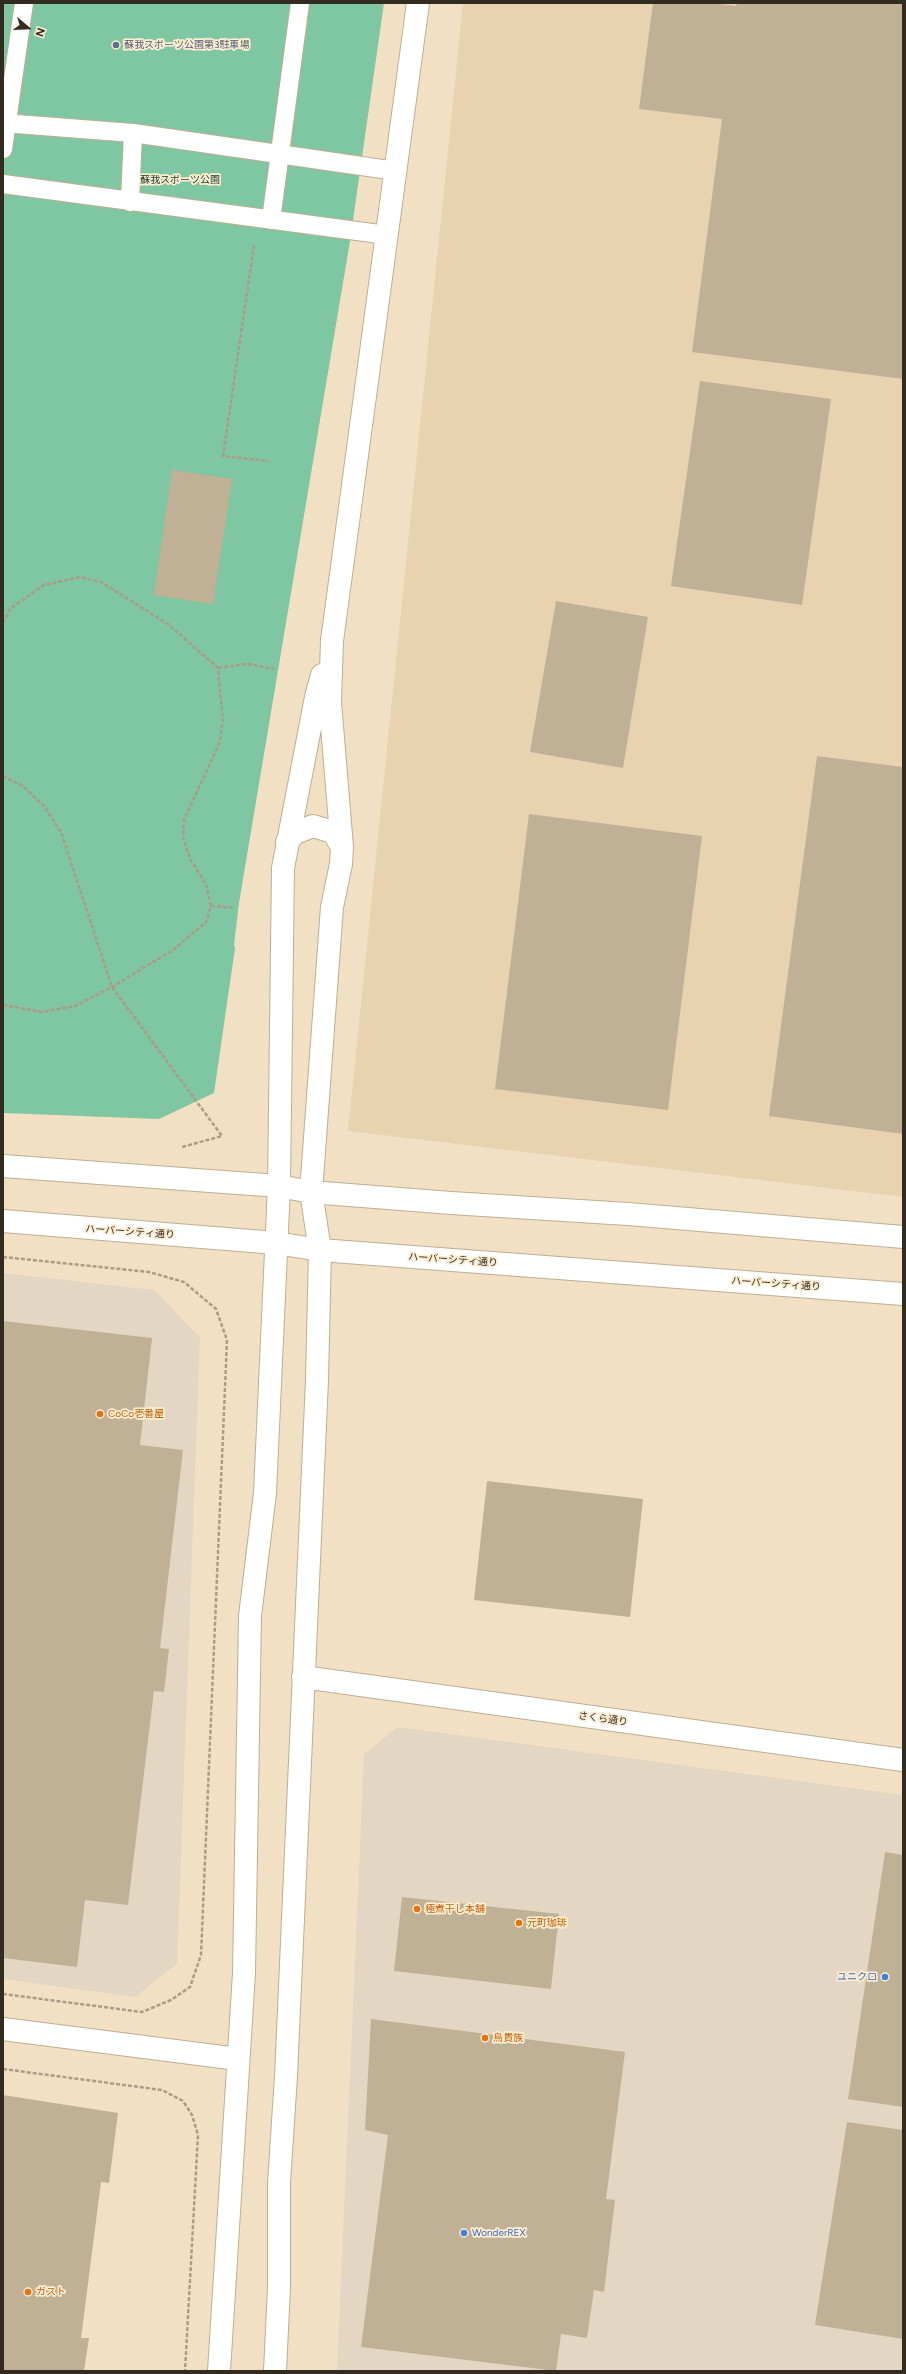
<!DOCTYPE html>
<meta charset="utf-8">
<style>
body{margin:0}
#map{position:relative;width:906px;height:2374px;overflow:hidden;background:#f2e0c4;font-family:Figtree,sans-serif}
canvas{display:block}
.frame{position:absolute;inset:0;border:4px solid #322b20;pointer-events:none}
.north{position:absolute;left:8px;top:8px;width:40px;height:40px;-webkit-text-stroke:3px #ffedd1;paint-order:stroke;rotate:109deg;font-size:11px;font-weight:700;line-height:16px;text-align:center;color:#322b20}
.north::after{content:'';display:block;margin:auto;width:14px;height:18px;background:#322b20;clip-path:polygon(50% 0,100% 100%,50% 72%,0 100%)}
</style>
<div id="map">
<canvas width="906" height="2374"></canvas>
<div class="frame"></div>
<div class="north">N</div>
</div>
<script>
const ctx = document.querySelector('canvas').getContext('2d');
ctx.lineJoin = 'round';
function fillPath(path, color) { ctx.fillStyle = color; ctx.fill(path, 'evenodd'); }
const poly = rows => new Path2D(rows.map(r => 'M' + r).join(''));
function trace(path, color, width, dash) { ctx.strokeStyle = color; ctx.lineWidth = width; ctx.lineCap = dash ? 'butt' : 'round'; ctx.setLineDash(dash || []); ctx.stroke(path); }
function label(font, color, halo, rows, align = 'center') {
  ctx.font = font + ' Figtree,"Noto Sans JP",sans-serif'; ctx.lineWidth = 3.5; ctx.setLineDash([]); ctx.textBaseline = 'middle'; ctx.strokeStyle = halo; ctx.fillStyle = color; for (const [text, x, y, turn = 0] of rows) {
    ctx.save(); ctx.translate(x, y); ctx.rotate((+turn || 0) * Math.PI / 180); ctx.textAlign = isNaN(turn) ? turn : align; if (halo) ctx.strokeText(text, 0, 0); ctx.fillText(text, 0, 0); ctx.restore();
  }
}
const commercial = poly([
 [3,1273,155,1290,200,1338,177,1964,135,1997,3,1979],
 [398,1727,903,1795,903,2371,337,2371,364,1754]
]);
const built = poly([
 [463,3,903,3,903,1197,348,1131]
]);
const green = poly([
 [3,3,384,3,350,241,239,903,234,945,235,948,214,1093,159,1119,3,1113]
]);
const building = poly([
 [653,3,711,3,736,6,737,3,903,3,903,379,692,352,722,119,639,109],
 [700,381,831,399,802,605,671,586],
 [172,470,232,479,213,604,154,595],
 [556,601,648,617,623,768,530,752],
 [817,756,903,767,903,1134,769,1116],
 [529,814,702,836,668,1110,495,1089],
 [3,1321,152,1338,140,1445,183,1450,160,1648,169,1649,164,1692,154,1691,128,1905,85,1900,77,1967,3,1958],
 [487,1481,643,1499,630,1617,474,1600],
 [885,1852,903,1855,903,2107,848,2099],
 [402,1897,559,1914,551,1989,394,1971],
 [371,2019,625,2052,606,2199,615,2200,604,2292,594,2290,587,2338,561,2334,556,2371,361,2347,388,2135,365,2130],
 [3,2095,118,2113,109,2183,101,2182,81,2338,89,2338,84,2371,3,2371],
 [847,2122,903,2130,903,2339,815,2325]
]);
const path = poly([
 [254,245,223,456,269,461],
 [3,623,10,609,44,585,80,577,101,582,168,624,218,668,223,721,219,744,184,820,183,838,190,859,206,884,211,906,206,922,173,950,112,987,75,1006,42,1012,3,1005],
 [218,668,248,664,274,669],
 [3,776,23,786,44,806,61,832,112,987,222,1136,182,1147],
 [211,906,235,908],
 [3,1257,149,1272,184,1282,216,1309,227,1340,201,1955,190,1987,171,2000,142,2012,3,1994],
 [3,2069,162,2090,183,2101,192,2115,198,2135,185,2371]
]);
const service = poly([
 [3,123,133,133,396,171],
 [3,149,24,3],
 [3,184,387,235],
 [130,202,133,133],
 [271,220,300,3]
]);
const minor = poly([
 [287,842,295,833,313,826,333,832,342,847],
 [279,1186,283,868,316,697,322,675],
 [311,1192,332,907,341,864,342,847,330,702,332,641]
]);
const tertiary = poly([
 [332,641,418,3],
 [3,1166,279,1186,311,1192,451,1203,628,1214,903,1237],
 [3,1221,276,1243,320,1250,903,1294],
 [303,1677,903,1760],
 [3,2029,238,2059],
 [219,2371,244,1973,250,1616,265,1493,279,1186],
 [275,2371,279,2287,279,2183,286,2076,317,1380,320,1250,311,1192]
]);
const markers = [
 [116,45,4,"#5c6f8a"],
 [100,1414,4,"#e8710a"],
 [417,1909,4,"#e8710a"],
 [519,1923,4,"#e8710a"],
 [885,1977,4,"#3f7fe0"],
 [485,2038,4,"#e8710a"],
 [464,2233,4,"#3f7fe0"],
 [28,2292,4,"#e8710a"]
];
const serviceNames = [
 ["蘇我スポーツ公園第3駐車場",124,45]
];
const parkNames = [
 ["蘇我スポーツ公園",180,180]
];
const streetNames = [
 ["ハーバーシティ通り",130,1232,4],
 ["ハーバーシティ通り",453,1260,4],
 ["ハーバーシティ通り",776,1284,4],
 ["さくら通り",603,1719,8]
];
const foodNames = [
 ["CoCo壱番屋",108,1414],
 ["極煮干し本舗",425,1909],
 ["元町珈琲",527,1923],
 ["鳥貴族",493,2038],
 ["ガスト",36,2292]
];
const shopNames = [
 ["ユニクロ",877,1977],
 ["WonderREX",472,2233,"left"]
];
fillPath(commercial, '#e3d7c3');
fillPath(built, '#e8d3b1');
fillPath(green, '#7fc6a2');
fillPath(building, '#c0b095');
trace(service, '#beae93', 20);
trace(minor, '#beae93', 24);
trace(tertiary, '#beae93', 24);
trace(path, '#aa9c87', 2.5, [4, 2]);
trace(service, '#fff', 18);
trace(minor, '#fff', 22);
trace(tertiary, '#fff', 22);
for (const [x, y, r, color] of markers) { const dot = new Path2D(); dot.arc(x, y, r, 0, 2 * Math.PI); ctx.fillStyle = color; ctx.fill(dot); trace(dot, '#ffedd1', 1.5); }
label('10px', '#4e5e75', '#ffedd1', serviceNames, 'left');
label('10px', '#14422e', '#ffedd1', parkNames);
label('10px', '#322b20', '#ffedd1', streetNames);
label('10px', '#c56008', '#ffedd1', foodNames, 'left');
label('10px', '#366cbe', '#ffedd1', shopNames, 'right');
</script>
